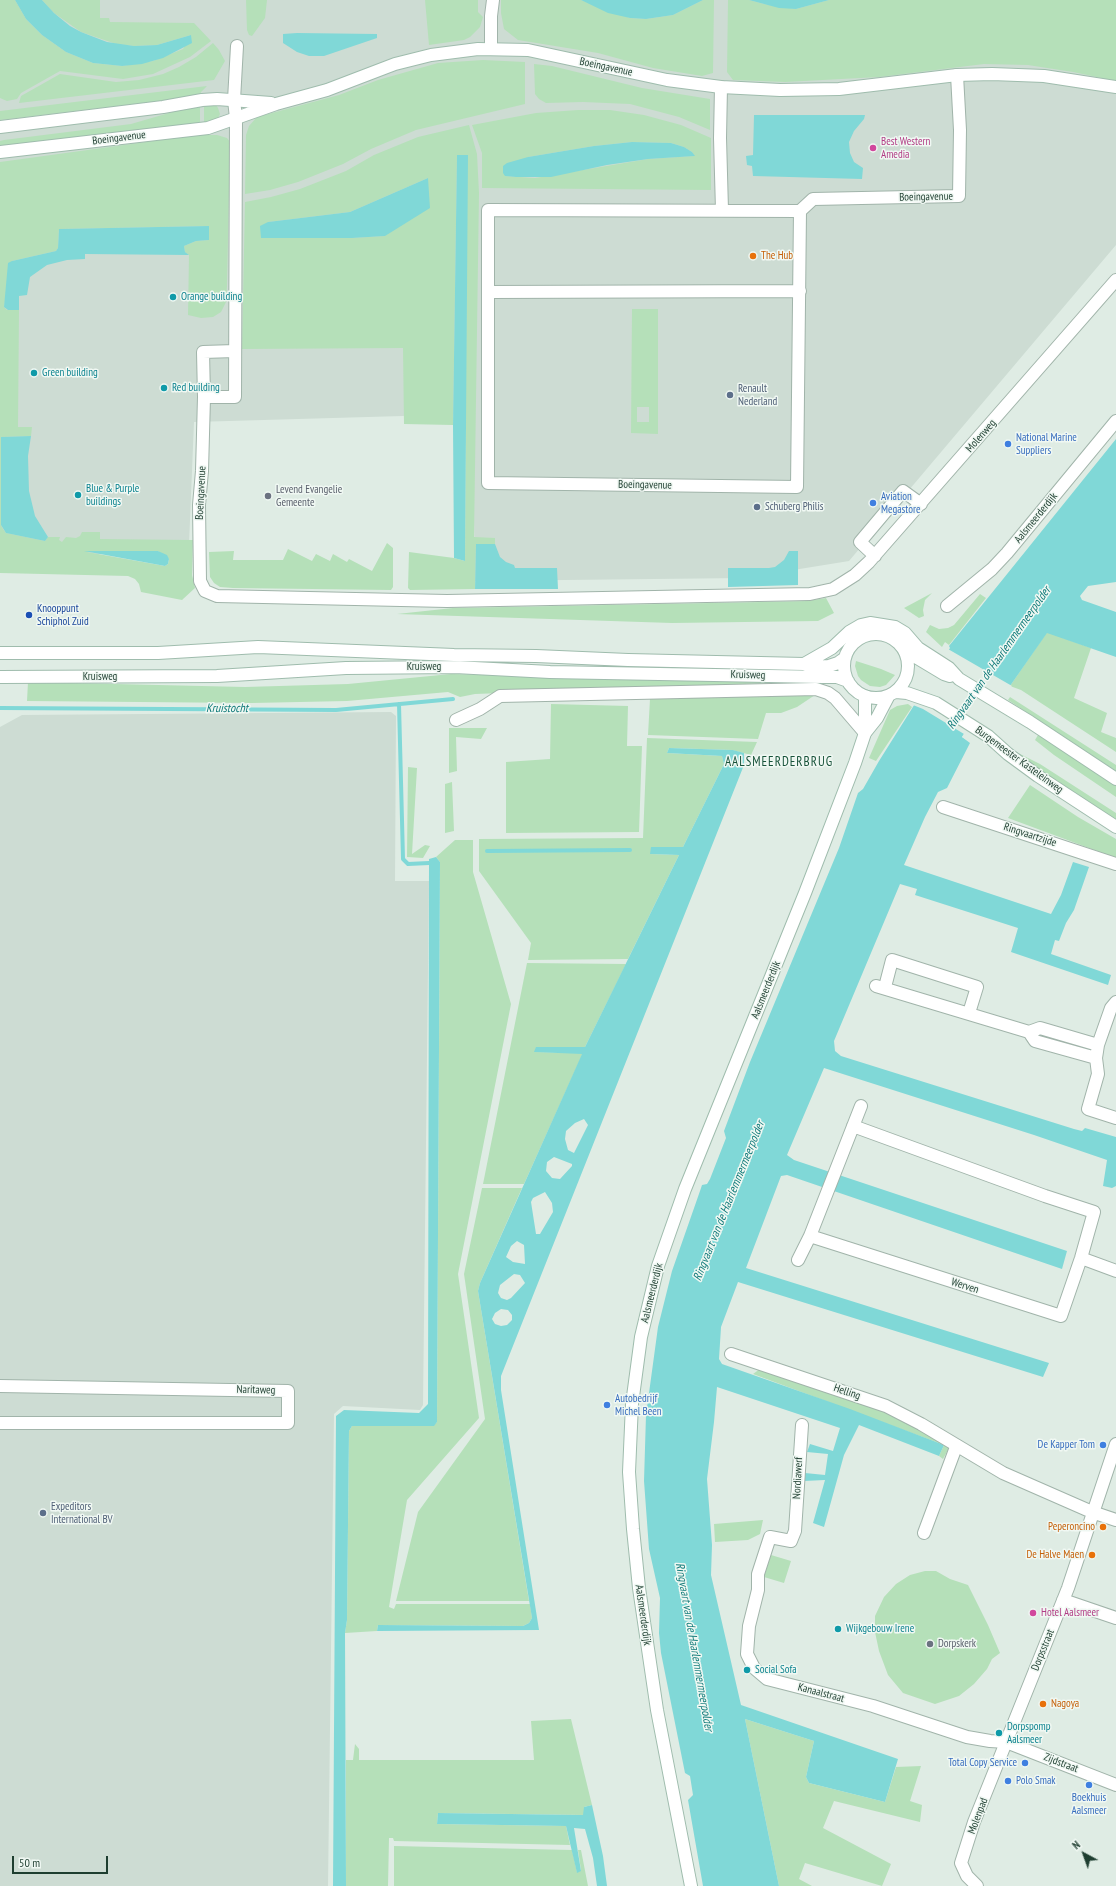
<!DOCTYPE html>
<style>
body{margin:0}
#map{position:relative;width:1116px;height:1886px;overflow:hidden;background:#dfece4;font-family:"PT Sans Narrow",sans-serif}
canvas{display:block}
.north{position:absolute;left:1064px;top:1834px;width:40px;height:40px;-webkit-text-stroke:3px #f0f8f3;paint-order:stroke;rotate:319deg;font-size:11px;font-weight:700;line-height:16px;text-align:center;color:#1e3e30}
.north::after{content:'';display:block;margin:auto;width:14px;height:18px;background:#1e3e30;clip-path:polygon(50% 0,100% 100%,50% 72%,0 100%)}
.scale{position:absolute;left:12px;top:1856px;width:96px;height:18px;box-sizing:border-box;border:2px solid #1e3e30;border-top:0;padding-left:5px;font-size:12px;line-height:14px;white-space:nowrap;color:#1e3e30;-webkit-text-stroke:3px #f0f8f3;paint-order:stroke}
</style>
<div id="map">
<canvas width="1116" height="1886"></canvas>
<div class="north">N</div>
<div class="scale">50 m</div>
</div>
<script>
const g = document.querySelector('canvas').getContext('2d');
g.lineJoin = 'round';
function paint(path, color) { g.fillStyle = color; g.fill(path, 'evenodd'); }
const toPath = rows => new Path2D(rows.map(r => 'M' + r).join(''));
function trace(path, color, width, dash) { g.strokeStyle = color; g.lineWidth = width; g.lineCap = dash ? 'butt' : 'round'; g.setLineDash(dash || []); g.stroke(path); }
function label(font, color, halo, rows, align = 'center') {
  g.font = font + ' "PT Sans Narrow",sans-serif'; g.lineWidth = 3; g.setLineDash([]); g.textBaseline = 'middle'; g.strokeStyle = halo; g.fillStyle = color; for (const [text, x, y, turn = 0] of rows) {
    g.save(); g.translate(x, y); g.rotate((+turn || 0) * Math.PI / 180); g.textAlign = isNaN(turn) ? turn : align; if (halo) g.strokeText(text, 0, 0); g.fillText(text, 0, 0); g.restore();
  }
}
const built = toPath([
 [10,0,1116,0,1116,245,849,561,744,578,475,581,472,414,194,422,189,545,0,564,0,84],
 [391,712,396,716,395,881,429,881,423,1405,420,1410,343,1406,334,1414,328,1886,0,1886,0,727,22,715]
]);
const green = toPath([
 [0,0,15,0,26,19,42,35,66,52,93,63,122,66,153,61,183,49,191,35,157,45,134,46,116,44,81,32,54,13,42,0,100,0,100,18,109,18,110,22,194,23,211,41,190,57,153,74,123,79,60,71,21,93,17,99,7,101,0,98],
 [246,0,267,0,265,18,252,36,249,35,247,30],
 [425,0,478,0,478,12,483,17,480,27,470,37,464,40,429,45],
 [501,0,581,0,630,18,646,19,673,15,703,0,714,0,713,73,702,76,653,68,598,53,518,40,504,29,501,13],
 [728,0,749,0,764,4,796,9,829,0,1116,0,1116,81,1073,72,1028,65,984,64,879,77,785,82,733,80,727,72],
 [213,43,219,50,225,61,214,80,19,103,21,96,60,74,116,82,139,80,163,74,179,67,196,57],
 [483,60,525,62,525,104,416,130,371,149,343,164,298,182,270,190,245,194,246,135,249,126,257,117,339,95,378,80,438,63],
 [534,64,552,66,642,88,710,99,710,130,679,117,630,104,583,102,546,103,539,99,535,94],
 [207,86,201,92,200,96,0,120,0,111],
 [204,103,215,104,218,108,220,114,217,120,204,123],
 [200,104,200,124,0,148,0,141,4,140,131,124],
 [578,110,610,110,644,115,681,125,711,138,711,190,482,188,482,153,472,125,536,113],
 [632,142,671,143,684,147,692,152,694,156,648,159,535,178,505,176,528,157,594,146],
 [469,125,477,154,479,193,474,537,495,538,495,544,476,544,475,589,410,590,408,588,409,552,454,558,465,561,467,155,457,155,453,425,404,424,403,348,242,349,245,202,271,197,300,189,346,171,374,155,418,137],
 [428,178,385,236,352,238,262,238,268,222,350,212],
 [197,135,217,135,227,138,230,142,227,286,226,302,221,312,213,317,201,318,188,315,189,255,185,252,184,246,196,241,209,240,209,226,59,229,58,248,56,251,12,261,4,307,7,310,19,310,18,427,32,427,31,436,1,437,1,525,3,529,6,533,45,541,48,537,60,537,59,540,62,542,66,537,76,538,80,536,82,532,100,532,100,539,193,540,192,575,195,588,182,600,141,592,139,584,135,579,128,576,0,573,0,162],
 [158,551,169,559,168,564,165,566,87,552],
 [632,309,658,309,658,434,631,433],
 [637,407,649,407,649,422,637,422],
 [387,543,393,548,393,587,391,590,233,588,220,587,214,583,210,577,209,552,234,551,233,560,283,560,288,549,312,561,316,554,330,561,333,554,347,562,349,559,372,571],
 [932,593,925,600,923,610,924,616,919,618,904,608],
 [980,594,986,598,949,645,945,642,942,647,926,632,930,625,939,629,948,628,954,625],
 [826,598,834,613,818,621,672,623,397,614,453,608,762,602,806,601],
 [1047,632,1091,648,1074,698,1107,713,1101,732,1116,738,1116,752,1021,690,1010,686],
 [856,661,881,669,895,675,886,685,880,687,870,686,861,680,858,676,855,666],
 [451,674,799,682,475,694,460,697,448,692,347,701,252,703,27,701,28,682,245,687,348,684],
 [818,693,797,707,781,713,766,713,758,739,648,735,650,699],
 [1010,697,1116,765,1116,771,1008,700],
 [551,704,628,706,627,746,642,746,639,832,506,833,506,762,550,759],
 [908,704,912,707,876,761,869,758,890,710,897,706],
 [449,728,487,728,481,739,456,737,457,771,449,773],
 [1038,735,1116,786,1116,797,1054,755,1035,740],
 [647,738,757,742,751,755,732,750,669,748,667,753,722,756,724,764,683,847,650,854,679,855,628,959,528,960,531,943,479,871,479,839,643,838],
 [1010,749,1040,764,1116,813,1116,825],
 [408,767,417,768,412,854,425,845,430,846,423,858,407,857],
 [452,782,454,831,445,833,445,784],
 [1030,785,1078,817,1116,839,1116,858,1008,818],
 [455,840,473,840,473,872,511,1004,458,1274,479,1418,407,1500,389,1607,394,1609,396,1604,530,1604,532,1618,529,1623,523,1626,378,1625,377,1631,345,1633,347,1620,349,1431,352,1426,433,1426,437,1422,440,862,436,857],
 [527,963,626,964,585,1047,534,1052,583,1053,524,1184,483,1184],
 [482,1188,522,1188,480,1283,478,1291,529,1601,396,1601,418,1512,485,1419,464,1274],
 [764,1366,908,1421,949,1448,943,1459,939,1456,944,1445,753,1374],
 [763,1520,760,1534,748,1540,715,1542,714,1524],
 [771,1555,791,1561,784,1583,764,1577],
 [925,1571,936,1571,950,1579,968,1585,988,1625,1000,1653,992,1659,987,1669,974,1684,959,1696,935,1704,903,1693,888,1675,879,1651,875,1632,875,1616,884,1597,896,1584,910,1575],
 [571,1719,592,1805,584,1807,584,1815,438,1813,437,1824,566,1826,570,1845,394,1841,393,1838,389,1838,388,1886,346,1886,346,1760,353,1760,355,1744,359,1749,359,1760,534,1760,531,1721],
 [745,1719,814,1741,806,1777,809,1783,885,1802,896,1767,921,1766,910,1801,922,1805,920,1822,834,1801,823,1828,891,1864,882,1886,805,1863,799,1879,812,1886,779,1886],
 [394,1846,572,1850,577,1872,581,1870,578,1850,581,1850,588,1886,394,1886]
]);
const water = toPath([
 [15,0,42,0,54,13,70,26,81,32,107,42,134,46,157,45,191,35,192,43,163,58,142,64,122,66,93,63,66,52,42,35,26,19],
 [581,0,703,0,673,15,646,19,630,18,608,13],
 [749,0,829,0,796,9,779,8],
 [283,34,297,33,377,34,377,38,324,56,309,56,297,52,283,43],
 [754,115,865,115,864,119,854,131,849,142,850,153,854,162,863,168,862,179,753,176,752,166,747,165,746,156,753,155],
 [632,142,671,143,684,147,692,152,695,156,648,159,607,165,551,177,516,177,505,176,503,173,503,166,507,163,528,157,594,146],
 [457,155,468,155,465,561,454,558,453,425],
 [428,178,430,208,385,236,352,238,261,238,260,226,268,222,350,212],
 [209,226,209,240,196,241,184,246,185,252,189,255,85,254,85,259,67,260,47,265,30,277,27,295,19,296,19,310,8,310,4,307,8,263,12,261,56,251,58,248,59,229],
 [31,436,28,456,29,491,35,516,48,537,45,541,6,533,1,525,1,437],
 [1116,439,1116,582,1088,586,1080,596,1082,600,1116,612,1116,657,1047,633,1010,686,998,679,962,737,970,743,947,788,938,792,925,817,904,865,1051,914,1061,895,1073,862,1089,867,1074,910,1066,923,1059,941,1055,940,1051,954,1111,975,1108,985,1011,952,1018,928,915,895,917,889,900,884,834,1041,835,1051,841,1056,1074,1129,1082,1131,1085,1128,1116,1137,1116,1186,1112,1188,1103,1186,1107,1160,1034,1135,824,1068,787,1155,794,1160,1067,1251,1062,1269,787,1175,781,1176,746,1268,1049,1363,1043,1377,738,1282,721,1327,719,1359,722,1364,850,1409,944,1445,939,1456,859,1425,844,1455,824,1527,813,1523,825,1480,804,1481,805,1473,825,1475,828,1454,807,1452,810,1444,833,1451,840,1428,717,1387,714,1422,707,1479,712,1545,711,1575,741,1705,898,1759,885,1802,809,1783,806,1777,814,1741,745,1719,779,1886,703,1886,688,1800,693,1795,690,1776,685,1773,661,1653,659,1633,660,1598,649,1549,644,1481,646,1415,658,1327,672,1271,700,1191,702,1185,707,1184,710,1179,726,1138,724,1131,750,1062,839,848,858,793,863,789,879,761,950,648,949,646],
 [476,544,495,544,500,557,506,562,514,565,515,568,557,568,558,589,475,589],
 [84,551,158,551,167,555,169,559,168,564,165,566],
 [789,551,798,551,798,585,728,587,728,568,769,568,775,567,784,560],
 [669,748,733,750,744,753,744,765,501,1376,501,1390,539,1630,377,1631,378,1625,523,1626,529,1623,532,1618,478,1291,480,1283,582,1054,534,1052,536,1047,585,1047,679,855,650,854,651,847,683,847,724,764,722,756,667,753],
 [584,1119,588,1125,574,1153,568,1150,565,1139,566,1131,575,1123],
 [554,1157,572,1164,572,1166,560,1179,552,1178,546,1171,547,1162],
 [545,1192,552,1203,553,1212,540,1234,536,1234,531,1202,533,1198],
 [517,1241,524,1245,525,1264,513,1262,506,1257,511,1246],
 [514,1274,520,1275,525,1283,511,1298,507,1300,501,1298,498,1293,500,1285],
 [501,1309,508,1310,512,1315,512,1320,507,1325,501,1326,495,1324,492,1319,495,1313],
 [436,857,440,862,437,1422,434,1426,352,1426,349,1431,347,1620,345,1633,346,1886,333,1886,336,1416,344,1410,419,1413,428,1404,429,863,429,859],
 [592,1805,603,1856,607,1886,597,1886,593,1858,585,1829,574,1828,581,1871,577,1873,566,1826,437,1824,438,1813,583,1815,584,1807]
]);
const pier = toPath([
 [948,649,1012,686,1010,688,999,682,965,737,972,743,962,737,964,734,923,709,913,705]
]);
const stream = toPath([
 [399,704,403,859,408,864,429,863],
 [0,708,336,710,453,699],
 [487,851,630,850]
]);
const street = toPath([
 [237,46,234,100,236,118,235,397,204,397,202,471,199,505,200,581,205,591,217,596,447,601,810,594,833,589,855,575,869,562,1116,280],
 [491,49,491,16,493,0],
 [721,87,720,138,722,210],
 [800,211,797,487,488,483,488,210,800,211,813,199,959,196,960,130,957,75],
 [488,292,800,291],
 [204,397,203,352,235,351],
 [875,556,860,542,903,491,921,504],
 [947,606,992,569,1007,553,1116,421],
 [456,720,480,709,500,696,816,689,828,693,835,698,865,733],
 [943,807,1116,864],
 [876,986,1029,1032,1040,1028,1098,1045],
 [885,987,892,960,977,987,969,1013],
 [1116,1002,1111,1008,1098,1045,1096,1058,1098,1074,1088,1109,1116,1118],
 [1029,1032,1035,1041,1096,1058],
 [810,1236,1061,1316,1081,1258,1094,1212,1045,1196,853,1126],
 [1081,1258,1116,1271],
 [798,1260,810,1236,861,1106],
 [731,1354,886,1406,921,1424,1003,1473,1092,1512,1116,1520],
 [0,1386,288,1391,288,1423,0,1423],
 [802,1425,795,1531,791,1541,770,1537,758,1574,758,1590,749,1626,747,1654,754,1668,767,1679,873,1706,967,1737,990,1741,1006,1742,1116,1785],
 [924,1533,956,1447],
 [1063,1600,1116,1618],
 [977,1886,967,1876,961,1863,974,1822,1068,1588,1116,1444]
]);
const secondary = toPath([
 [0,127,163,107,202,100,217,99,271,103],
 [0,152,208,128,276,104,327,90,395,64,431,55,478,49,528,50,667,80,721,87,780,90,839,89,957,75,992,74,1044,76,1116,87],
 '844 666a32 32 0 1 1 64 0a32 32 0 1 1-64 0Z',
 [904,650,944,674,950,676],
 [0,653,158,653,258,647,454,655,536,656,628,660,804,664,813,667,829,666,838,663,845,658],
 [804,664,832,648,849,632,861,625,870,623,895,627,905,633,918,648,949,668,959,679,1030,722,1116,779],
 [0,677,217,676,346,668,455,667,550,672,823,677,837,677,848,681],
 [896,692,907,693,936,703,988,736,1008,754,1038,776,1116,827],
 [865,733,877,718,888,697],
 [691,1886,657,1710,639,1588,633,1529,629,1472,632,1404,641,1337,658,1266,685,1189,805,893,855,763,865,733,865,696]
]);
const markers = [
 [873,148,4,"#d1479c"],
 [753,256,4,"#e8710a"],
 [173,297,4,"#0f9aa8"],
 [34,373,4,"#0f9aa8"],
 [164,388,4,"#0f9aa8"],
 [730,395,4,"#5c6f8a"],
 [1008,444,4,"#3f7fe0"],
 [78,495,4,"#0f9aa8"],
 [268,496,4,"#6b7280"],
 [873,503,4,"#3f7fe0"],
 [757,507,4,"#5c6f8a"],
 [29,615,4,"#1a4fb4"],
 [607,1405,4,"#3f7fe0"],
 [1103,1445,4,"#3f7fe0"],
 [43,1513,4,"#5c6f8a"],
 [1103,1527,4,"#e8710a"],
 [1092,1555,4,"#e8710a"],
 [1033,1613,4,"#d1479c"],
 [838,1629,4,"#0f9aa8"],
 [930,1644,4,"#6b7280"],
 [747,1670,4,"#0f9aa8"],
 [1043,1704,4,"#e8710a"],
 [999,1733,4,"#0f9aa8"],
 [1025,1763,4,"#3f7fe0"],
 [1008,1781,4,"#3f7fe0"],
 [1089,1785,4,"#3f7fe0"]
];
const streetNames = [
 ["Boeingavenue",606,67,12],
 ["Boeingavenue",119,138,-7],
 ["Boeingavenue",926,197,-1],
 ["Molenweg",981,436,-49],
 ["Boeingavenue",645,485,1],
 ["Boeingavenue",201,493,-87],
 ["Aalsmeerderdijk",1036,518,-51],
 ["Kruisweg",424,667],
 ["Kruisweg",748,675,1],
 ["Kruisweg",100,677],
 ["Burgemeester Kasteleinweg",1019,760,36],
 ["Ringvaartzijde",1030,835,18],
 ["Aalsmeerderdijk",766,990,-68],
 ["Werven",965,1286,18],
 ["Aalsmeerderdijk",652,1293,-76],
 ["Naritaweg",256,1390,1],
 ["Helling",847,1392,19],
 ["Nordiawerf",798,1478,-87],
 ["Aalsmeerderdijk",643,1615,82],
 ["Dorpsstraat",1043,1650,-68],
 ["Kanaalstraat",821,1693,15],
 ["Zijdstraat",1061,1763,21],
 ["Molenpad",978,1816,-69]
];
const hotelNames = [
 ["Best Western",881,142],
 ["Amedia",881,155],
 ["Hotel Aalsmeer",1041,1613]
];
const foodNames = [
 ["The Hub",761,256],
 ["Peperoncino",1095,1527,"right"],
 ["De Halve Maen",1084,1555,"right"],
 ["Nagoya",1051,1704]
];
const cultureNames = [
 ["Orange building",181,297],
 ["Green building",42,373],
 ["Red building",172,388],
 ["Blue & Purple",86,489],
 ["buildings",86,502],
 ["Wijkgebouw Irene",846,1629],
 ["Social Sofa",755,1670],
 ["Dorpspomp",1007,1727],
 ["Aalsmeer",1007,1740]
];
const serviceNames = [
 ["Renault",738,389],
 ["Nederland",738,402],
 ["Schuberg Philis",765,507],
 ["Expeditors",51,1507],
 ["International BV",51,1520]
];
const shopNames = [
 ["National Marine",1016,438],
 ["Suppliers",1016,451],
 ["Aviation",881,497],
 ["Megastore",881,510],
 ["Autobedrijf",615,1399],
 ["Michel Been",615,1412],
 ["De Kapper Tom",1095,1445,"right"],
 ["Total Copy Service",1017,1763,"right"],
 ["Polo Smak",1016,1781],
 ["Boekhuis",1089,1798,"center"],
 ["Aalsmeer",1089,1811,"center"]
];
const worshipNames = [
 ["Levend Evangelie",276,490],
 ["Gemeente",276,503],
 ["Dorpskerk",938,1644]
];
const transitNames = [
 ["Knooppunt",37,609],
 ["Schiphol Zuid",37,622]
];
const waterNames = [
 ["Ringvaart van de Haarlemmermeerpolder",999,658,-55],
 ["Kruistocht",227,709],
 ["Ringvaart van de Haarlemmermeerpolder",729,1201,-68],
 ["Ringvaart van de Haarlemmermeerpolder",694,1647,80]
];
const quarterNames = [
 ["AALSMEERDERBRUG",779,762]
];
paint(built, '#cddcd3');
paint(green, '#b5e0b9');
paint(water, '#80d8d7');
paint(pier, '#dfece4');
trace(stream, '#80d8d7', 4);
trace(street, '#a1b4aa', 14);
trace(secondary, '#9fbcad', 14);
trace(street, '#fff', 12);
trace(secondary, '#fff', 12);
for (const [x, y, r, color] of markers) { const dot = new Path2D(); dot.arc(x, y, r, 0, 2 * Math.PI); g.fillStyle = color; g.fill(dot); trace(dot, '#f0f8f3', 1.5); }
label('11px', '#1e3e30', '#f0f8f3', streetNames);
label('11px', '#b23c85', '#f0f8f3', hotelNames, 'left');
label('11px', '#c56008', '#f0f8f3', foodNames, 'left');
label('11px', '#0d838f', '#f0f8f3', cultureNames, 'left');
label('11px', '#4e5e75', '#f0f8f3', serviceNames, 'left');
label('11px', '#366cbe', '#f0f8f3', shopNames, 'left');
label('11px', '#5b616d', '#f0f8f3', worshipNames, 'left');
label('11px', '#164399', '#f0f8f3', transitNames, 'left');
label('italic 12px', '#117b7a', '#f0f8f3', waterNames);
g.letterSpacing = '1px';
label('13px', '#18533a', '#f0f8f3', quarterNames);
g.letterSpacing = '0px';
</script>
